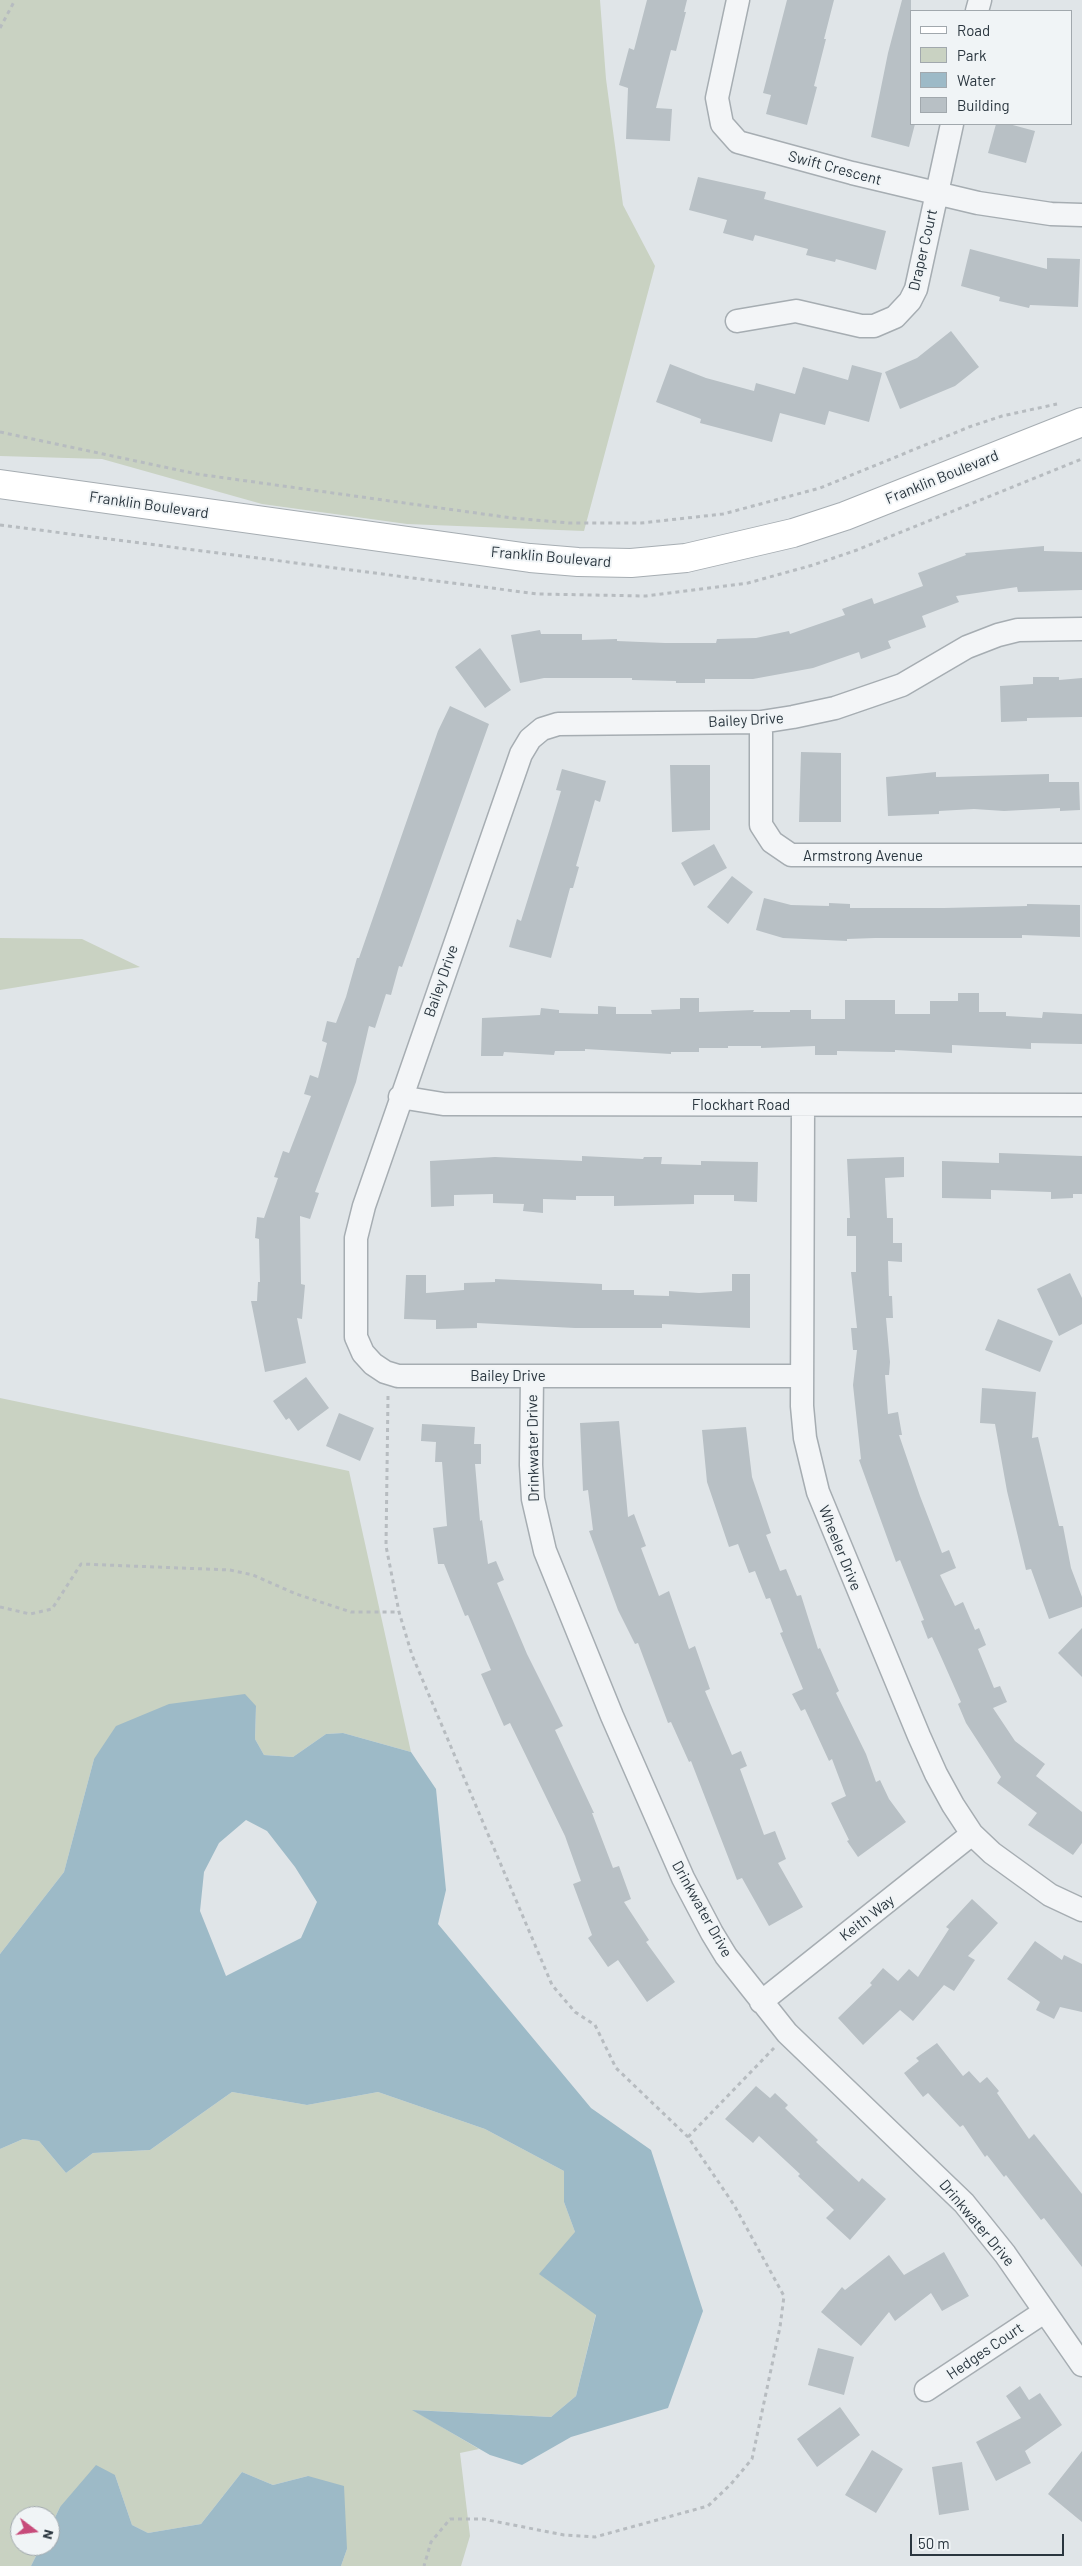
<!DOCTYPE html>
<style>
body{margin:0}
#map{position:relative;width:1082px;height:2566px;overflow:hidden;background:#e0e5e8;font-family:Barlow,sans-serif}
canvas{display:block}
.legend{position:absolute;left:910px;top:10px;width:162px;height:115px;box-sizing:border-box;background:#f0f4f6;border:1px solid #a1a8ad;margin:0;padding:6px 9px;list-style:none;font-size:15px;color:#2a363f}
.legend li{display:flex;align-items:center;gap:10px;height:25px}
.legend b{width:25px;border:1px solid #a1a8ad}
.north{position:absolute;left:10px;top:2506px;width:50px;height:50px;box-sizing:border-box;background:#f0f4f6;border:1px solid #a1a8ad;border-radius:50%;rotate:105deg;font-size:14px;font-weight:700;line-height:20px;text-align:center;color:#2a363f}
.north::after{content:'';display:block;margin:auto;width:18px;height:22px;background:#c74b7a;clip-path:polygon(50% 0,100% 100%,50% 72%,0 100%)}
.scale{position:absolute;left:910px;top:2534px;width:154px;height:22px;box-sizing:border-box;border:2px solid #2a363f;border-top:0;padding-left:6px;font-size:15px;line-height:18px;white-space:nowrap;color:#2a363f;-webkit-text-stroke:4px #f0f4f6;paint-order:stroke}
</style>
<div id="map">
<canvas width="1082" height="2566"></canvas>
<ul class="legend">
<li><b style="height:6px;background:#fff"></b>Road</li>
<li><b style="height:14px;background:#c9d2c2"></b>Park</li>
<li><b style="height:14px;background:#9dbac7"></b>Water</li>
<li><b style="height:14px;background:#b8c0c5"></b>Building</li>
</ul>
<div class="north">N</div>
<div class="scale">50 m</div>
</div>
<script>
const g = document.querySelector('canvas').getContext('2d');
g.lineJoin = 'round';
function paint(path, color) { g.fillStyle = color; g.fill(path, 'evenodd'); }
const toPath = rows => new Path2D(rows.map(r => 'M' + r).join(''));
function trace(path, color, width, dash) { g.strokeStyle = color; g.lineWidth = width; g.lineCap = dash ? 'butt' : 'round'; g.setLineDash(dash || []); g.stroke(path); }
function label(font, color, halo, rows, align = 'center') {
  g.font = font + ' Barlow,sans-serif'; g.lineWidth = 4; g.setLineDash([]); g.textBaseline = 'middle'; g.strokeStyle = halo; g.fillStyle = color; for (const [text, x, y, turn = 0] of rows) {
    g.save(); g.translate(x, y); g.rotate((+turn || 0) * Math.PI / 180); g.textAlign = isNaN(turn) ? turn : align; if (halo) g.strokeText(text, 0, 0); g.fillText(text, 0, 0); g.restore();
  }
}
const green = toPath([
 [0,0,600,0,606,79,623,205,655,266,584,531,407,524,262,504,102,459,0,456],
 [0,938,82,939,140,967,0,990],
 [0,1398,349,1471,411,1752,343,1733,326,1734,293,1757,264,1755,255,1739,256,1706,94,1759,64,1872,0,1954],
 [232,2092,307,2105,378,2092,485,2129,564,2171,564,2202,575,2232,596,2314,576,2396,551,2417,413,2410,479,2449,460,2453,470,2536,461,2566,341,2566,347,2549,308,2476,273,2485,242,2472,201,2524,148,2533,132,2525,115,2475,60,2507,50,2528,50,2516,20,2516,20,2546,41,2546,31,2566,0,2566,0,2149,23,2139,39,2141,66,2173,93,2153,150,2150]
]);
const water = toPath([
 [245,1694,256,1706,255,1739,264,1755,293,1757,326,1734,343,1733,411,1752,436,1789,446,1890,438,1924,591,2108,651,2150,703,2311,668,2408,571,2437,522,2465,490,2455,412,2410,551,2417,576,2396,596,2315,539,2274,575,2232,564,2202,564,2171,485,2129,378,2092,307,2105,232,2092,150,2150,93,2153,66,2173,39,2141,23,2139,0,2149,0,1954,64,1872,94,1759,116,1726,169,1704],
 [246,1820,267,1831,295,1867,317,1902,301,1938,226,1976,200,1911,204,1872,219,1843],
 [96,2465,115,2475,132,2525,148,2533,201,2524,242,2472,273,2485,308,2476,344,2486,347,2549,341,2566,31,2566,41,2546,50,2546,50,2528,60,2507]
]);
const building = toPath([
 [647,0,687,0,684,12,686,12,676,51,671,50,656,108,672,109,670,141,626,139,628,88,619,85,629,48,634,50],
 [787,0,834,0,824,39,826,39,814,86,817,87,807,125,766,114,771,95,763,93],
 [902,0,911,0,911,124,915,124,909,147,871,137,888,53],
 [996,124,1009,124,1035,131,1026,163,988,153],
 [698,177,766,192,764,199,886,231,876,270,836,259,835,262,806,255,808,249,755,235,753,241,723,233,727,220,689,210],
 [970,249,1047,269,1047,258,1080,259,1078,307,1030,305,1029,308,999,301,1000,297,961,286],
 [951,331,979,367,955,386,900,409,885,372,917,358],
 [670,364,706,378,754,391,756,383,795,394,803,367,848,380,852,365,882,373,869,422,829,411,825,425,780,413,772,442,700,423,701,419,656,402],
 [1044,546,1044,551,1082,552,1082,590,1018,592,1017,587,956,596,959,602,922,616,926,627,888,641,891,648,861,659,859,652,813,668,753,679,705,679,705,683,676,683,676,681,632,680,632,678,544,678,520,683,511,635,540,630,541,634,582,634,582,640,617,639,617,641,665,643,716,643,717,639,756,638,789,631,790,634,845,615,842,609,872,598,874,604,923,586,918,573,966,555,965,553],
 [480,648,511,690,485,708,455,667],
 [1033,677,1059,677,1059,680,1082,678,1082,717,1027,718,1027,721,1001,722,1000,686,1033,684],
 [450,706,489,724,402,967,399,966,391,995,386,994,375,1028,369,1026,356,1082,315,1192,319,1193,310,1219,300,1216,301,1284,305,1285,302,1319,297,1318,306,1363,265,1372,251,1301,257,1301,258,1282,260,1282,259,1239,255,1238,257,1217,264,1218,278,1178,274,1177,283,1151,289,1153,311,1096,304,1094,310,1075,318,1078,327,1043,322,1041,327,1021,336,1023,346,997,357,958,359,958,438,731],
 [801,752,841,753,841,822,799,822],
 [670,765,710,765,710,830,672,832],
 [562,769,606,781,600,802,595,800,576,866,579,867,573,888,570,888,551,958,509,947,517,919,521,921,550,828,561,791,556,790],
 [936,772,936,777,1049,774,1049,782,1079,782,1080,810,1060,811,1060,808,1004,811,974,809,939,811,939,814,888,816,886,777],
 [714,844,727,868,694,886,681,863],
 [732,876,753,892,728,924,707,907],
 [764,898,791,905,829,906,829,903,850,904,850,908,944,908,1027,906,1027,904,1080,905,1080,937,1022,935,1022,938,875,938,847,939,847,941,783,938,756,930],
 [958,993,979,993,979,1012,1006,1012,1006,1016,1042,1018,1043,1012,1082,1014,1082,1044,1031,1043,1031,1049,952,1045,952,1053,895,1050,895,1052,837,1051,837,1055,815,1055,815,1046,761,1048,761,1046,728,1046,728,1048,699,1048,699,1052,671,1052,671,1054,585,1049,585,1051,555,1051,554,1055,504,1052,503,1056,481,1056,482,1018,540,1015,541,1008,559,1010,559,1013,598,1014,598,1006,616,1007,616,1014,652,1014,651,1010,680,1009,680,998,699,998,699,1012,754,1010,753,1012,790,1012,790,1010,811,1010,811,1019,845,1019,845,1000,895,1000,895,1014,930,1014,930,1001,958,1001],
 [999,1153,1082,1156,1082,1194,1073,1194,1073,1198,1051,1199,1051,1192,991,1190,991,1199,942,1198,942,1161,999,1163],
 [582,1156,643,1159,644,1157,662,1157,661,1164,701,1165,701,1161,758,1162,757,1202,734,1201,734,1195,694,1195,694,1204,614,1206,614,1196,576,1196,576,1200,543,1199,543,1213,523,1211,524,1204,493,1203,493,1194,454,1195,454,1206,431,1207,430,1161,495,1157,582,1161],
 [904,1157,904,1177,885,1178,887,1218,893,1218,893,1243,902,1243,902,1262,888,1261,889,1296,892,1296,893,1318,886,1318,890,1362,889,1375,885,1375,888,1414,898,1412,902,1435,899,1435,920,1496,942,1553,949,1550,956,1568,940,1575,955,1606,963,1602,975,1630,979,1628,986,1645,978,1649,994,1688,1000,1686,1007,1702,993,1708,1015,1741,1045,1764,1036,1776,1082,1812,1082,1843,1073,1855,1028,1825,1037,1813,997,1783,1001,1777,966,1723,958,1704,961,1702,942,1659,932,1637,928,1639,921,1621,924,1620,900,1560,896,1562,859,1460,861,1459,853,1385,857,1350,853,1350,851,1328,857,1328,851,1272,856,1272,856,1236,847,1236,847,1218,850,1218,847,1159],
 [1070,1273,1082,1298,1082,1324,1059,1336,1037,1289],
 [732,1274,750,1274,750,1328,662,1324,662,1328,575,1328,477,1323,477,1328,436,1329,436,1320,404,1319,406,1275,426,1275,426,1293,464,1290,464,1283,495,1282,495,1279,602,1284,602,1290,634,1290,634,1295,669,1296,669,1291,699,1293,732,1291],
 [998,1319,1053,1341,1040,1372,985,1350],
 [306,1377,329,1408,298,1431,289,1418,286,1420,273,1401],
 [982,1388,1036,1392,1032,1438,1038,1437,1059,1526,1063,1526,1071,1568,1082,1597,1082,1607,1049,1619,1031,1569,1026,1570,1007,1491,995,1424,980,1423],
 [339,1413,374,1428,360,1461,326,1446],
 [619,1421,628,1517,634,1514,646,1546,641,1548,659,1596,669,1591,689,1649,695,1646,710,1689,705,1691,732,1755,741,1751,747,1766,740,1769,764,1835,775,1831,786,1859,778,1863,803,1907,769,1926,742,1878,737,1880,691,1761,689,1762,671,1722,668,1723,638,1643,635,1644,618,1610,589,1531,593,1530,588,1490,583,1491,580,1423],
 [422,1424,475,1427,474,1444,481,1444,481,1464,475,1464,480,1521,482,1520,488,1564,496,1561,504,1580,497,1583,527,1654,563,1726,555,1730,594,1813,592,1813,613,1868,619,1866,631,1899,624,1902,649,1940,646,1942,675,1982,647,2002,618,1960,608,1967,588,1938,592,1935,573,1884,581,1881,565,1836,510,1723,504,1726,481,1674,491,1670,468,1615,465,1616,444,1564,438,1564,433,1528,447,1526,442,1462,435,1462,436,1442,421,1441],
 [746,1427,752,1477,771,1533,766,1535,780,1571,786,1569,797,1596,801,1595,818,1649,820,1648,839,1691,836,1693,866,1754,876,1782,880,1780,889,1799,906,1822,858,1857,847,1841,849,1840,831,1803,846,1796,832,1759,829,1761,805,1709,801,1711,792,1694,803,1689,780,1633,783,1632,770,1598,766,1599,755,1571,749,1573,738,1544,729,1547,707,1482,702,1430],
 [1082,1628,1082,1677,1058,1653],
 [972,1899,998,1923,968,1956,975,1960,954,1991,944,1985,913,2021,900,2010,863,2045,838,2018,872,1985,870,1983,883,1968,898,1981,909,1969,918,1977,949,1929,946,1927],
 [1035,1941,1062,1960,1064,1955,1082,1964,1082,2012,1060,2007,1054,2019,1036,2010,1040,2002,1007,1979],
 [937,2043,963,2076,969,2071,980,2083,987,2077,999,2091,997,2093,1029,2139,1034,2134,1082,2194,1082,2267,1044,2218,1041,2220,1006,2175,1004,2177,987,2155,985,2157,963,2125,960,2127,928,2093,923,2097,904,2073,919,2061,916,2058],
 [756,2086,770,2098,775,2093,788,2105,785,2108,818,2140,816,2142,859,2182,862,2178,886,2199,850,2240,826,2218,834,2210,798,2176,800,2174,759,2136,753,2143,725,2119],
 [944,2252,969,2296,942,2311,931,2293,895,2321,889,2312,861,2346,821,2312,842,2287,845,2290,889,2255,904,2275],
 [818,2348,854,2357,844,2395,808,2385],
 [1020,2386,1029,2400,1040,2393,1062,2425,1025,2451,1031,2463,996,2481,976,2442,1021,2418,1006,2396],
 [840,2407,860,2435,817,2467,797,2439],
 [872,2450,903,2469,876,2513,845,2495],
 [1082,2451,1082,2522,1048,2494],
 [962,2462,969,2510,939,2515,932,2467]
]);
const path = toPath([
 [0,28,15,0],
 [0,432,197,474,512,518,569,523,641,523,723,514,820,488,969,427,1002,416,1057,404],
 [0,525,538,594,646,596,748,583,813,565,857,550,1082,459],
 [388,1396,386,1546,399,1612,412,1655,552,1985,575,2012,595,2025,616,2068,688,2137,734,2205,784,2296,780,2327,752,2459,731,2484,708,2506,595,2537,564,2535,483,2519,450,2519,431,2542,424,2566],
 [0,1607,30,1614,52,1609,81,1564,230,1570,253,1575,296,1594,351,1612,399,1612],
 [688,2137,774,2048]
]);
const minor = toPath([
 [738,0,717,98,722,124,738,142,852,173,978,203,1051,214,1082,215],
 [977,11,980,0],
 [737,321,796,311,861,326,874,326,895,317,910,301,916,289,952,124],
 [761,722,761,825,772,842,791,855,1082,855],
 [400,1097,443,1104,1082,1105],
 [803,1105,802,1406,805,1438,818,1492,919,1736,936,1774,953,1805,972,1834,992,1853,1050,1895,1082,1910],
 [532,1376,531,1465,533,1499,545,1551,612,1716,683,1878,712,1933,726,1956,787,2033,964,2203,1005,2254,1082,2365],
 [802,1376,398,1376,385,1372,373,1364,363,1353,356,1337,356,1238,364,1206,521,754,530,739,542,729,558,724,761,722,793,717,835,708,902,685,967,647,998,635,1018,630,1082,629],
 [761,2002,972,1834],
 [926,2390,1044,2312]
]);
const secondary = toPath([
 [0,484,530,558,578,562,631,563,686,558,793,533,845,516,1082,422]
]);
const streetNames = [
 ["Swift Crescent",835,168,15],
 ["Draper Court",923,250,-77],
 ["Franklin Boulevard",942,477,-22],
 ["Franklin Boulevard",149,505,8],
 ["Franklin Boulevard",551,557,5],
 ["Bailey Drive",746,720,-3],
 ["Armstrong Avenue",863,856],
 ["Bailey Drive",441,981,-71],
 ["Flockhart Road",741,1105],
 ["Bailey Drive",508,1376],
 ["Drinkwater Drive",533,1448,-91],
 ["Wheeler Drive",840,1548,68],
 ["Drinkwater Drive",702,1909,61],
 ["Keith Way",867,1918,-38],
 ["Drinkwater Drive",977,2223,50],
 ["Hedges Court",985,2351,-34]
];
paint(green, '#c9d2c2');
paint(water, '#9dbac7');
paint(building, '#b8c0c5');
trace(minor, '#a6adb2', 25);
trace(secondary, '#a6adb2', 30);
trace(path, '#b7bcc0', 3, [4, 4]);
trace(minor, '#f3f5f7', 22);
trace(secondary, '#fff', 28);
label('15px', '#2a363f', '#f0f4f6', streetNames);
</script>
